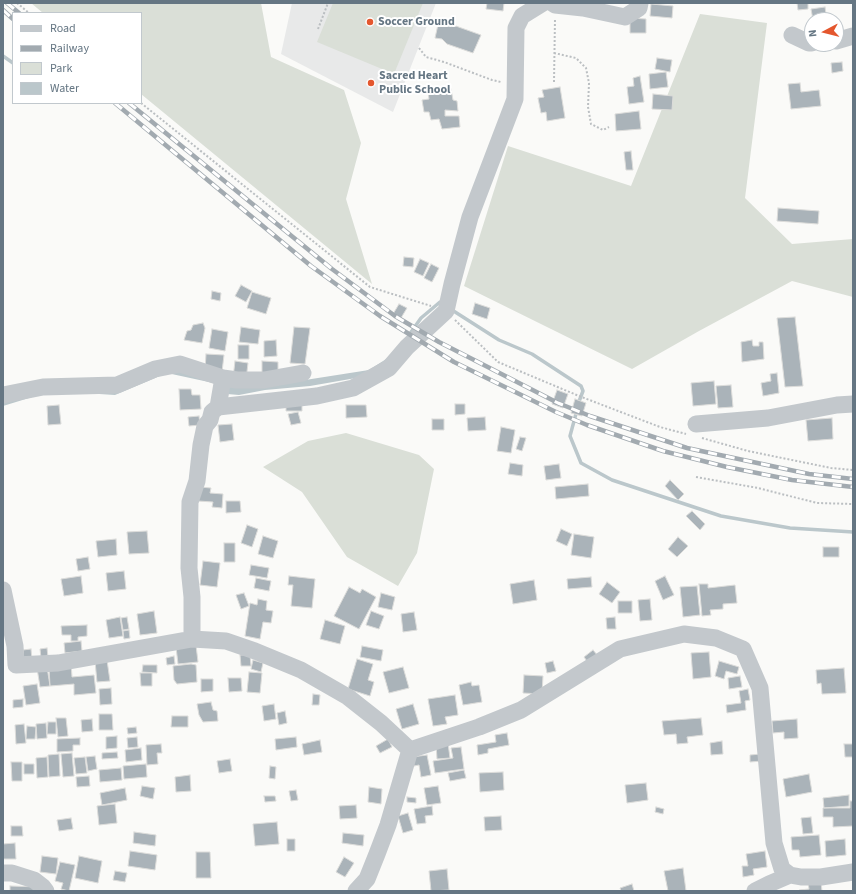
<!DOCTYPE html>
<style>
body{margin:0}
#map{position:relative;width:856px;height:894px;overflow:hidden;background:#fafaf8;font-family:"Source Sans 3",sans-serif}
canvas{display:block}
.frame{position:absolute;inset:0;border:4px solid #657683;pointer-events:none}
.legend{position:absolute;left:12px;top:12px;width:130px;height:92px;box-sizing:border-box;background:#fff;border:1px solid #c1c8cd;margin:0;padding:5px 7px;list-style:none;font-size:12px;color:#657683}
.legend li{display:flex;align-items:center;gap:8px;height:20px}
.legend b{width:20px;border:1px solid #c1c8cd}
.north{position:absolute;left:804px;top:12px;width:40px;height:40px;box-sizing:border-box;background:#fff;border:1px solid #c1c8cd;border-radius:50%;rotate:263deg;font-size:11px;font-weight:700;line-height:16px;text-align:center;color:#657683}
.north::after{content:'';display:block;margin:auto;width:14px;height:18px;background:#e4572e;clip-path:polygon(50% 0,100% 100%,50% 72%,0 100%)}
</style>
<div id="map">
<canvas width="856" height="894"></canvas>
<div class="frame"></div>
<ul class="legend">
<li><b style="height:5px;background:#c3c8cc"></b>Road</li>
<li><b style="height:5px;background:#a2aab0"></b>Railway</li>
<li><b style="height:11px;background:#dadfd7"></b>Park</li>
<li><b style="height:11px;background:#bbc7cb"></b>Water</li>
</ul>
<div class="north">N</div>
</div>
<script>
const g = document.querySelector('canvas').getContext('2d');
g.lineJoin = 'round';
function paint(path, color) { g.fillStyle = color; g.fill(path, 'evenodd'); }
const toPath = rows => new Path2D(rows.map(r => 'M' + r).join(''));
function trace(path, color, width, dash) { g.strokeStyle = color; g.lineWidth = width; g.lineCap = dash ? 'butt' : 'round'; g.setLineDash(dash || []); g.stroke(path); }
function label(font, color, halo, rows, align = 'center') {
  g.font = font + ' "Source Sans 3",sans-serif'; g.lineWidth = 4; g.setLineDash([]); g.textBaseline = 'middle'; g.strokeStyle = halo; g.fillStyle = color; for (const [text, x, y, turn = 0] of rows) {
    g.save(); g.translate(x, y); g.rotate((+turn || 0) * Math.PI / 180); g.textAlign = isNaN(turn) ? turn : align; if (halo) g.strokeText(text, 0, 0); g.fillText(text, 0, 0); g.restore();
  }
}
const built = toPath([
 [292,3,436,3,393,112,281,54]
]);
const green = toPath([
 [31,3,261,3,271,57,344,90,361,143,346,199,372,284,141,94,141,13,43,13],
 [333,3,423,3,394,74,317,42],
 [700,14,767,23,745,198,792,244,853,239,853,297,792,281,699,331,632,369,464,286,508,146,631,186],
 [346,433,419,455,434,469,417,553,398,586,347,557,302,492,263,467,308,441]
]);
const water = toPath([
 [394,354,372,373,356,378,310,386,265,390,239,395,227,394,218,384,167,373,115,395,68,392,42,394,3,406,3,398,165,369,286,383,369,370]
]);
const stream = toPath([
 [3,56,13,63],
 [452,310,499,340,532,354,581,386,583,391,578,404],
 [409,335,421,318,440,302,442,303],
 [577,410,570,436,581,463,612,480,721,516,790,528,853,532]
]);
const building = toPath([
 [487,3,504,3,503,11,486,9,487,3],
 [797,3,810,3,808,3,808,9,798,10,797,3],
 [651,4,673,6,672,18,650,16,651,4],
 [825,7,827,20,813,20,811,9,825,7],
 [630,18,646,19,646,33,630,33,630,18],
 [439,20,481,35,473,53,447,44,442,39,435,38,439,20],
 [657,58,672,60,670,72,655,69,657,58],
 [842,62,843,71,832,73,831,63,842,62],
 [666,72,668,87,650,89,649,74,666,72],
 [640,76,644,102,629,104,627,87,634,86,633,78,640,76],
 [800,83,801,92,819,90,821,106,791,109,788,84,800,83],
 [560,87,565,118,547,121,546,112,541,113,538,98,544,97,542,90,560,87],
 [451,89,453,100,457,101,458,111,445,110,445,116,459,116,460,127,442,129,439,119,431,120,429,112,424,112,422,100,429,99,428,93,451,89],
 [653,94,673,96,672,110,652,109,653,94],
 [639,111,641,129,616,131,615,114,639,111],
 [631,151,633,170,626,170,624,152,631,151],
 [778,208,819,211,818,224,777,221,778,208],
 [404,257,414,258,413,267,403,266,404,257],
 [420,259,429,263,423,276,414,272,420,259],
 [431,264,439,268,432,282,424,278,431,264],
 [241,285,252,291,246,302,235,296,241,285],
 [212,291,221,293,220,301,211,299,212,291],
 [252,292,271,298,266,314,247,308,252,292],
 [475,303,490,308,487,319,472,314,475,303],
 [399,304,407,308,401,318,393,314,399,304],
 [795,317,803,386,785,387,777,318,795,317],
 [203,323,205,328,202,343,184,340,187,331,191,330,193,325,203,323],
 [241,327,260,330,258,344,239,342,241,327],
 [294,327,310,328,305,364,290,363,294,327],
 [212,329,228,332,225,351,209,348,212,329],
 [276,340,277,356,264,357,264,341,276,340],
 [752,340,753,346,759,346,759,342,763,342,764,359,742,362,741,342,752,340],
 [238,345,249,345,249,359,238,359,238,345],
 [206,354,224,355,222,372,205,371,206,354],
 [235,361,248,363,246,380,233,378,235,361],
 [262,361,278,362,278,375,262,375,262,361],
 [777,373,779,393,763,396,761,383,771,381,770,374,777,373],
 [714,381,716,404,693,406,691,383,714,381],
 [731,385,733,407,718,408,716,386,731,385],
 [179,389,191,389,192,395,200,395,201,409,180,410,179,389],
 [557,390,568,394,563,408,552,404,557,390],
 [575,399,586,403,582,416,571,413,575,399],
 [286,401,302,401,302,411,286,411,286,401],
 [455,404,465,404,465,414,455,415,455,404],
 [59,405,61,424,48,425,47,406,59,405],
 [346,405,366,405,367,417,346,418,346,405],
 [298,412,301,423,291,425,288,414,298,412],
 [199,416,200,425,189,426,188,417,199,416],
 [485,417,486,430,468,431,467,418,485,417],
 [832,418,833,439,808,441,806,420,832,418],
 [432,419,444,419,444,430,432,430,432,419],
 [232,424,234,440,220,442,218,425,232,424],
 [501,427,515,430,511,453,497,451,501,427],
 [520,437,526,438,522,451,516,449,520,437],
 [510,463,523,465,522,476,508,474,510,463],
 [559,464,561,478,546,480,544,466,559,464],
 [670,480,684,494,678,500,665,486,670,480],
 [588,484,589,496,556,499,555,487,588,484],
 [200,487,211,488,210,493,223,494,222,508,212,507,213,502,198,501,200,487],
 [226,501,240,501,241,512,226,513,226,501],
 [692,511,705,524,700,530,686,516,692,511],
 [247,525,258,529,252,547,241,543,247,525],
 [561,529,572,534,567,546,556,541,561,529],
 [147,531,149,553,129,554,127,532,147,531],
 [574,534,594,537,591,558,571,555,574,534],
 [263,536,278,541,273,558,258,554,263,536],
 [678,537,688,546,677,557,668,549,678,537],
 [116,539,117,555,98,557,96,541,116,539],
 [224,543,235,543,235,562,224,562,224,543],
 [823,547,839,547,839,557,823,557,823,547],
 [88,557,90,569,78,571,76,559,88,557],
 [203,561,220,563,217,587,200,585,203,561],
 [251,565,269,568,267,578,249,575,251,565],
 [124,571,126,589,108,591,106,573,124,571],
 [81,576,83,593,64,596,61,579,81,576],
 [289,576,315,579,312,608,291,606,293,585,288,585,289,576],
 [665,576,674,595,663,600,655,581,665,576],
 [591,577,592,587,568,589,567,579,591,577],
 [256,578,271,581,269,591,254,588,256,578],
 [534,580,537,600,513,604,510,584,534,580],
 [607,582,620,592,612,603,599,594,607,582],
 [699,584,708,584,708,588,735,585,737,603,723,604,723,609,710,610,711,615,702,616,699,584],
 [697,586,700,615,683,617,680,587,697,586],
 [349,587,360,593,362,589,376,597,359,629,334,616,349,587],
 [244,593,249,606,241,609,236,595,244,593],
 [381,593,395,597,392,610,378,607,381,593],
 [258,599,267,601,266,610,273,611,271,623,263,622,260,639,245,636,250,603,257,605,258,599],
 [650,599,652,620,640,621,638,600,650,599],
 [618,601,632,601,632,613,618,613,618,601],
 [154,611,157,633,140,635,137,614,154,611],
 [371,611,384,616,379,629,366,625,371,611],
 [414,612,417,630,403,632,401,614,414,612],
 [120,617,123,636,109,638,106,620,120,617],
 [127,617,129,629,123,630,121,618,127,617],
 [615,617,616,629,607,629,606,618,615,617],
 [325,620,345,626,340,644,320,639,325,620],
 [87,625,87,636,78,637,78,641,71,641,71,635,62,635,61,626,87,625],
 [129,630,130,638,124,639,123,631,129,630],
 [81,641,82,651,65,653,64,643,81,641],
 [196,645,198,662,178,664,176,647,196,645],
 [362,646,383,650,381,661,360,657,362,646],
 [47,648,48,657,41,658,40,649,47,648],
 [31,649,32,660,24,660,23,650,31,649],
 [593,650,598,656,589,664,584,657,593,650],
 [709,652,711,677,693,679,691,653,709,652],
 [240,655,250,655,251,666,241,666,240,655],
 [174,656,175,664,167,665,166,658,174,656],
 [357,659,373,664,368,680,374,682,370,696,348,689,357,659],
 [107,660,110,681,97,682,95,661,107,660],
 [253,660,263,663,261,672,251,669,253,660],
 [553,661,556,671,547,673,545,663,553,661],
 [719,661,739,667,737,674,726,671,724,679,715,676,719,661],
 [71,663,72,677,94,675,96,693,74,695,74,684,50,686,49,667,71,663],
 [191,664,196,665,197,682,177,684,174,680,173,666,191,664],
 [143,665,157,665,157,673,142,672,143,665],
 [47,667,50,686,40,687,37,668,47,667],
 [403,667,409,688,389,693,383,672,403,667],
 [844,668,846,693,822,694,821,683,817,684,816,670,844,668],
 [249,672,262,673,260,693,247,692,249,672],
 [140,673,152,673,152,686,141,686,140,673],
 [524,675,543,676,542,694,523,693,524,675],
 [740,676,742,687,729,689,728,678,740,676],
 [228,678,241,678,242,691,229,692,228,678],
 [201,679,213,679,213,691,201,692,201,679],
 [471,682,472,686,479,685,482,702,463,705,459,685,471,682],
 [37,684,40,703,26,705,23,686,37,684],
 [111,688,112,704,100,705,99,689,111,688],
 [748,689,750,700,745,701,746,710,727,713,726,705,741,703,739,691,748,689],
 [313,694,320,695,319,705,312,705,313,694],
 [455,695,458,715,445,717,447,724,433,726,428,699,455,695],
 [23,699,23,707,13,708,13,700,23,699],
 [211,702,213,710,217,711,218,721,203,722,199,715,197,704,211,702],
 [274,704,276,719,264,721,262,706,274,704],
 [413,704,419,724,402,729,396,709,413,704],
 [285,711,287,723,279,725,277,713,285,711],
 [99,714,112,714,113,730,99,730,99,714],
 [172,716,188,716,188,727,171,727,172,716],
 [56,718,66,718,68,736,58,737,56,718],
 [701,718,703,735,687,737,688,743,677,744,676,734,664,735,662,721,701,718],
 [92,719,93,731,82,732,81,720,92,719],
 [797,719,798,738,784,739,784,732,773,733,772,721,797,719],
 [48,722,56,722,56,734,47,734,48,722],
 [46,723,47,738,37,739,36,724,46,723],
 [24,724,26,743,16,744,15,725,24,724],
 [27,726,36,727,35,739,26,739,27,726],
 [136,727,137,733,128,734,127,728,136,727],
 [507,733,509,745,488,749,488,753,478,755,477,745,496,742,495,735,507,733],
 [117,736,117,748,106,749,106,737,117,736],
 [137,737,138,747,128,748,127,738,137,737],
 [296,737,297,747,276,750,275,739,296,737],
 [80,738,80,745,73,745,73,751,57,752,57,739,80,738],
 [388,739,392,747,380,753,376,746,388,739],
 [320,740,322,752,304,755,302,744,320,740],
 [722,741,723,754,711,755,710,743,722,741],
 [448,743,450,758,437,759,436,744,448,743],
 [161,744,162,753,157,753,158,764,147,765,146,745,161,744],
 [844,744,853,744,853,757,845,757,844,744],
 [461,747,464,769,435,773,433,761,453,758,451,748,461,747],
 [141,748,142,760,126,762,125,750,141,748],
 [117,752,118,758,102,759,102,753,117,752],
 [72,753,74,776,63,777,61,754,72,753],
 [59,754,60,776,49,777,48,755,59,754],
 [761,754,762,761,750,762,750,755,761,754],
 [427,755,431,775,421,777,419,765,414,766,412,757,427,755],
 [95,756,97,769,88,771,86,757,95,756],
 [47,757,48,777,37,778,36,758,47,757],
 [85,757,87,773,76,774,74,758,85,757],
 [230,759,232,771,219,773,217,761,230,759],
 [11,762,22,762,22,781,12,781,11,762],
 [24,764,34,764,34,774,24,774,24,764],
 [146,764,147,777,124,779,123,766,146,764],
 [270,766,276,767,275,779,269,778,270,766],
 [121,768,122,780,100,782,99,770,121,768],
 [464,770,466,778,450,781,448,773,464,770],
 [503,772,504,790,480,792,479,773,503,772],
 [809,774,812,792,786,797,783,779,809,774],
 [190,775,191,791,176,792,175,777,190,775],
 [89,776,90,786,77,787,76,777,89,776],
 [646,783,648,800,627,803,625,785,646,783],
 [142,786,155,788,153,799,140,796,142,786],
 [438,786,441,803,427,805,424,788,438,786],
 [369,787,382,789,381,804,368,802,369,787],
 [125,788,127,800,102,805,100,793,125,788],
 [296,790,298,800,291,801,289,791,296,790],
 [849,795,849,806,824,808,823,798,849,795],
 [264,796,275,796,276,801,265,802,264,796],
 [407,797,416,798,416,803,407,802,407,797],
 [850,801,853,801,853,826,833,827,833,817,823,817,823,808,850,808,850,801],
 [115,804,117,823,99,825,97,806,115,804],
 [356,805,357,818,340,819,339,806,356,805],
 [432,806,433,815,425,816,426,823,417,824,414,809,432,806],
 [656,807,664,809,663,814,655,812,656,807],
 [408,813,413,830,403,833,398,816,408,813],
 [501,816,502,830,485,831,484,817,501,816],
 [811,817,813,833,803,834,801,818,811,817],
 [71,818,73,829,59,831,57,820,71,818],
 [277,822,279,844,255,846,253,824,277,822],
 [11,826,22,826,23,836,11,836,11,826],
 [134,832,156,835,155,846,133,843,134,832],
 [343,833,364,835,363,846,342,843,343,833],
 [819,835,821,855,800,857,799,850,792,850,791,837,819,835],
 [287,839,295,839,295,851,287,851,287,839],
 [845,839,846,855,826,857,825,841,845,839],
 [15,843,16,859,3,859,3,844,15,843],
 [130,851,157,855,155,870,128,866,130,851],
 [765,851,767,867,753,869,754,875,743,877,742,866,748,866,746,854,765,851],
 [196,852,210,852,211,878,196,878,196,852],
 [42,856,58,858,56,874,40,872,42,856],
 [79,856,102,861,98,883,75,878,79,856],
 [344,857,354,863,345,877,336,872,344,857],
 [60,862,75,865,69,891,61,889,63,883,55,881,60,862],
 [683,868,686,891,668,891,664,871,683,868],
 [447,869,449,890,431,891,429,871,447,869],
 [115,871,127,873,125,882,113,880,115,871],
 [821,882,822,891,799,891,799,890,809,889,808,883,821,882],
 [632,884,634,891,621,891,620,888,632,884],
 [10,886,39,887,38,891,10,891,10,886]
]);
const path = toPath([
 [17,3,29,13],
 [318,29,328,3],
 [419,48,426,57,444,62,492,80,501,82],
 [554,53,576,58,586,68,589,83,588,107,591,124,603,130,609,127],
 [554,82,555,18],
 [141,103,370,287,431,306],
 [455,320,498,362,579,396,660,427,686,434],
 [702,438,748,451,831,468,853,470],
 [696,477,758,488,817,503,853,504]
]);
const minor = toPath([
 [552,3,555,5,583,8,625,17,639,8,640,3],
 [792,35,809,43,812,43],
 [836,41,853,36],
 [3,395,43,387,117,385,155,369,180,364,223,378,237,380,264,380,303,373],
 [218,407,223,378],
 [696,424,768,418,837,405,853,404],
 [3,590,15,646,16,665,58,663,192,639,226,641,255,651,301,670,348,697,381,723,410,750],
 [192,639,192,597,189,568,190,502,197,481,201,445,205,426,210,420,212,412,218,407,317,396,353,388,389,368,407,347,446,311,452,284,470,217,515,99,516,28,522,16,543,3],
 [3,873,12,873,34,880,43,887,46,891],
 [356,891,367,879,377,854,388,825,410,750,479,727,521,710,620,649,684,634,716,638,743,649,760,688,774,843,782,869,790,875,801,877,821,877,853,872],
 [755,891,769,884,790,875]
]);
const rail = toPath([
 [7,3,19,13],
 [3,10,13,19],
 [115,103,311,266,380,316,454,362,556,412,587,425,663,451,727,467,792,480,853,487],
 [129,103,332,269,395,316,439,342,558,403,590,416,687,448,809,474,853,479]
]);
const markers = [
 [370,22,4,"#e4572e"],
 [371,83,4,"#e4572e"]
];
const poiNames = [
 ["Soccer Ground",378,22],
 ["Sacred Heart",379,76],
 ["Public School",379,90]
];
paint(built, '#e8e9e9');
paint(green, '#dadfd7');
paint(water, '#bbc7cb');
trace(stream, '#bbc7cb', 3.5);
paint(building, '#aab3b9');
trace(building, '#dcdcda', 1);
trace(path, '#bbbfc2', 2, [2, 2]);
trace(minor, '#c3c8cc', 17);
trace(rail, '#a2aab0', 4.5);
trace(rail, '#fff', 3, [9]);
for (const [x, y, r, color] of markers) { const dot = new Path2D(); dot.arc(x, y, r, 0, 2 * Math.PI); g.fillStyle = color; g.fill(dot); trace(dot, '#fff', 1.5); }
label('bold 12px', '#657683', '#fff', poiNames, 'left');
</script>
